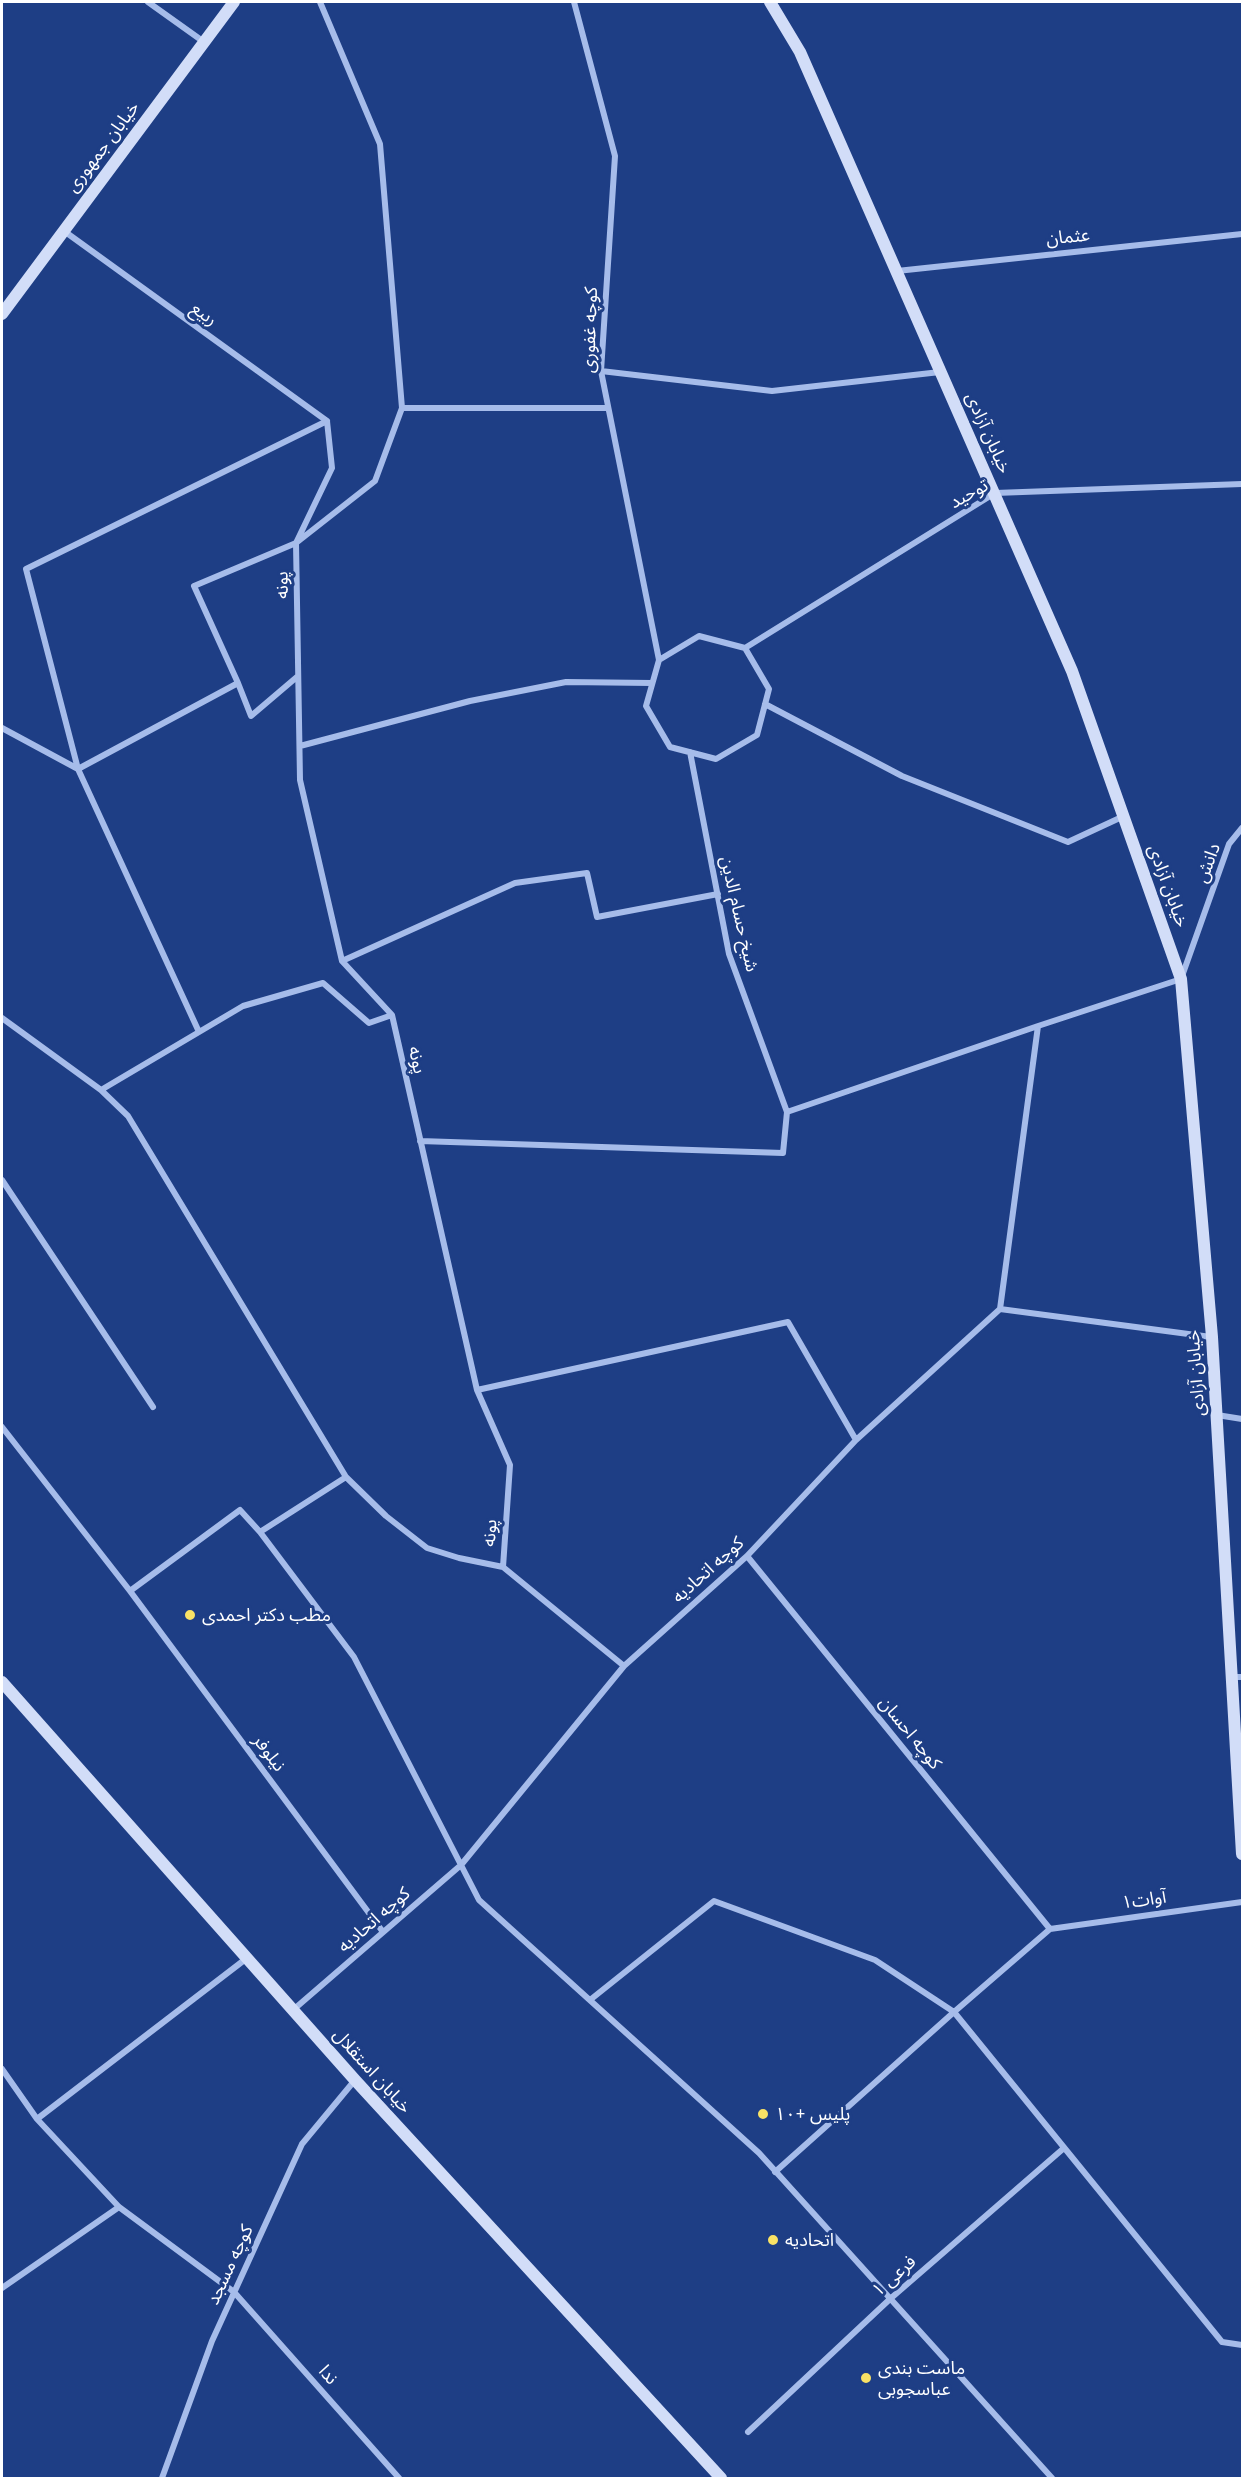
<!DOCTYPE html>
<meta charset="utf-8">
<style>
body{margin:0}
#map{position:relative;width:1244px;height:2480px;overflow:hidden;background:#1e3e85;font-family:"Public Sans",sans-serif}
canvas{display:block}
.frame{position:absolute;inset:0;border:3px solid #fff;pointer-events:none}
</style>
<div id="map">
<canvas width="1244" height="2480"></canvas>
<div class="frame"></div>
</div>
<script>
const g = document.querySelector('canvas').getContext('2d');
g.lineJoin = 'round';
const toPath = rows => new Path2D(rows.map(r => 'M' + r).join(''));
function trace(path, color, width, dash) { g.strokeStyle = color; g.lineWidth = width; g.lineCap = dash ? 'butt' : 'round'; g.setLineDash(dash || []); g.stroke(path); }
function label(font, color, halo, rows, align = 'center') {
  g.font = font + ' "Public Sans","Noto Sans Arabic",sans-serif'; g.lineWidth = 6; g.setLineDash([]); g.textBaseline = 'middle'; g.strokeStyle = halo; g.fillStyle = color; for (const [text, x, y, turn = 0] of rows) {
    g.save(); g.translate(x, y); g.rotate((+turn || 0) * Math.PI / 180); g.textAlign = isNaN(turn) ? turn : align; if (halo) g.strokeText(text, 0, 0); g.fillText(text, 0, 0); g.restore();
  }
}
const street = toPath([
 [148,2,204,42],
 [574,2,615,156,601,371,659,660,646,706,670,747,716,759,757,735,769,689,745,648,699,636,659,660],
 [64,231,327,421],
 [897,271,1242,234],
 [601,371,772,391,940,372],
 [402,408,608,408],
 [327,421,332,468,296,543,300,780,342,961,392,1015,477,1390,510,1465,503,1567,624,1666],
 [745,648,995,493,1242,484],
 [238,683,251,716,298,676],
 [765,704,902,776,1068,842,1124,816],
 [2,728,78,769],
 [300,746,470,701,566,682,652,683],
 [78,769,26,569,327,421],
 [342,961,515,883,587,873,597,917,718,894],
 [2,1018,101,1090,128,1116,346,1477,260,1532,354,1657,479,1900,759,2153,1052,2478],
 [199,1032,78,769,238,683,194,586,296,543,375,481,402,408,380,144,320,2],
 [101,1090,243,1006,323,983,369,1023,392,1015],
 [787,1112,1038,1026],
 [420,1141,783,1153,787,1112,729,954,690,752],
 [2,1180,153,1407],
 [1000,1309,1038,1026,1181,979,1229,844,1242,828],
 [477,1390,788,1322,856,1440],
 [1217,1415,1242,1419],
 [2,1427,130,1591,240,1510,260,1532],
 [346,1477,386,1516,427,1548,459,1558,503,1567],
 [747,1556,1050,1929],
 [130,1591,383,1932],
 [1232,1677,1242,1677],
 [1050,1929,954,2012,1222,2342,1242,2345],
 [1050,1929,1242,1902],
 [590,2000,714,1901,875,1960,954,2012,775,2172],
 [293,2010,461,1865,624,1666,747,1556,856,1440,1000,1309,1211,1337],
 [2,2069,37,2119,119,2207,234,2292,399,2478],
 [37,2119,247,1958],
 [2,2288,119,2207],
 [748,2432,890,2299,1064,2148],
 [162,2478,212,2341,302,2144,355,2080]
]);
const secondary = toPath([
 [770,2,800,52,1072,671,1181,979,1212,1337,1242,1854],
 [2,314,234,2],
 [2,1682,355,2080,721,2478]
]);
const markers = [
 [190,1615,6,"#f9e265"],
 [763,2114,6,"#f9e265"],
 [773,2240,6,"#f9e265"],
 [866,2378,6,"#f9e265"]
];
const streetNames = [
 ["خیابان جمهوری",103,147,-53],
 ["عثمان",1068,237,-6],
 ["ربیع",204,314,36],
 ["کوچه غفوری",590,330,-88],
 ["خیابان آزادی",988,433,66],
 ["توحید",969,494,-29],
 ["پونه",282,585,-91],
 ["دانش",1208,863,-69],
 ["خیابان آزادی",1168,886,70],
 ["شیخ حسام الدین",739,914,77],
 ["پونه",417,1060,77],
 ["خیابان آزادی",1196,1373,-94],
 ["پونه",490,1533,-86],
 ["کوچه اتحادیه",708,1570,-42],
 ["کوچه احسان",910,1733,51],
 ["نیلوفر",269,1753,53],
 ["آوات۱",1144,1900,-8],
 ["کوچه اتحادیه",374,1920,-41],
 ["خیابان استقلال",372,2071,48],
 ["کوچه مسجد",230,2265,-65],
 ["فرعی ۱",894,2276,-41],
 ["ندا",328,2375,49]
];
const poiNames = [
 ["مطب دکتر احمدی",202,1615],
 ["پلیس +۱۰",775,2114],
 ["اتحادیه",785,2240],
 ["ماست بندی",878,2368],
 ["عباسجوبی",878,2389]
];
trace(street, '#a6bcea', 6);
trace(secondary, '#d2ddf8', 12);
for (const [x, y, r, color] of markers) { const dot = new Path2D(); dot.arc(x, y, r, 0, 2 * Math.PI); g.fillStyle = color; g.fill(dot); trace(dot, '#1e3e85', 2); }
label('18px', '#fff', '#1e3e85', streetNames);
label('18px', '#fff', '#1e3e85', poiNames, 'left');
</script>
